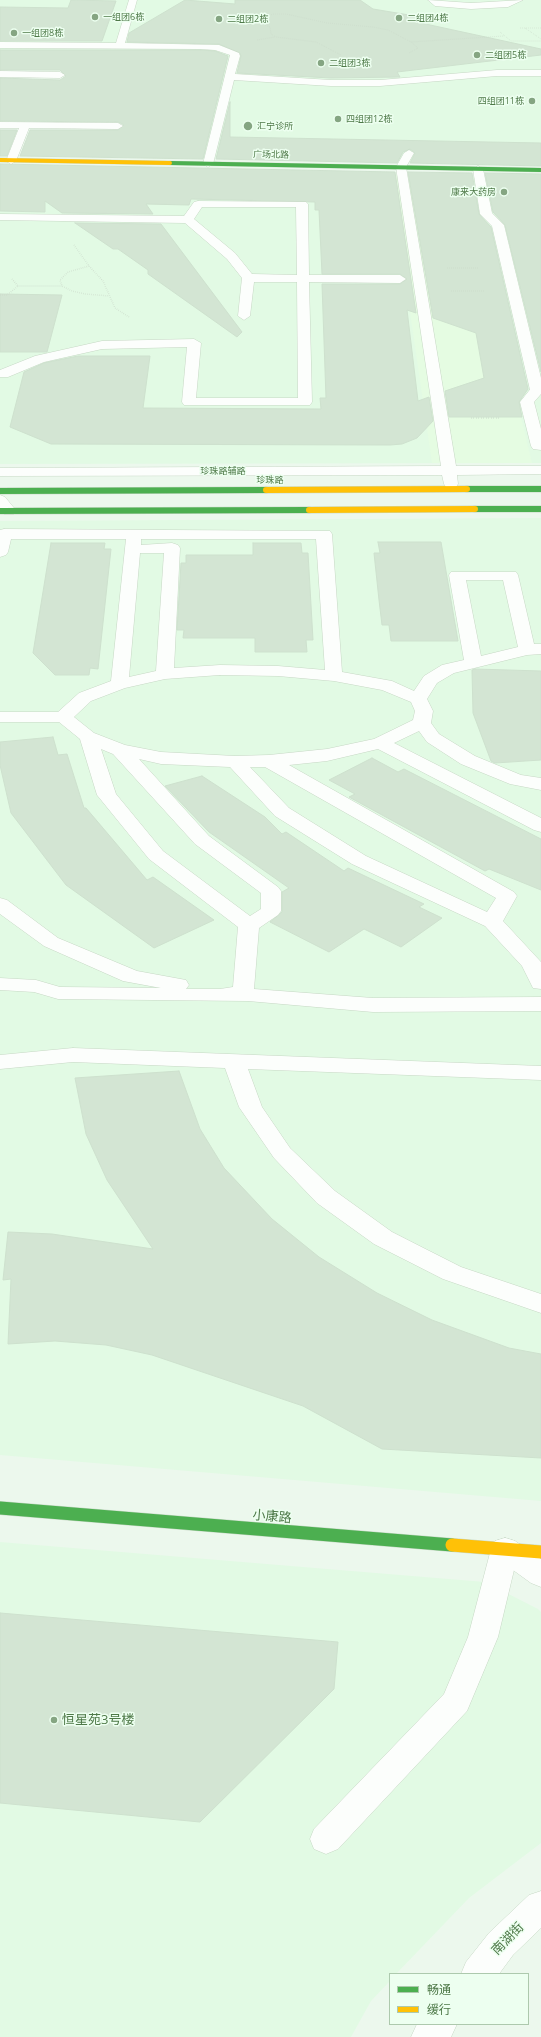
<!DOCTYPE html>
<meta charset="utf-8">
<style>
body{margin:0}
#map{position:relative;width:541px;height:2037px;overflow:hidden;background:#ecf8ed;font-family:"Open Sans","Noto Sans SC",sans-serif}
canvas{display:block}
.legend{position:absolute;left:389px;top:1973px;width:140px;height:52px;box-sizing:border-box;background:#edfff0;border:1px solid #adc9ad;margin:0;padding:5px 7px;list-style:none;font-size:12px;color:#4e7948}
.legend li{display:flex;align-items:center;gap:8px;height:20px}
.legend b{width:20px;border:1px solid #adc9ad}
</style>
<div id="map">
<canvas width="541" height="2037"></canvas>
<ul class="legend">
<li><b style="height:5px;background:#4caf50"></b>畅通</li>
<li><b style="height:5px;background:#ffc107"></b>缓行</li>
</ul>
</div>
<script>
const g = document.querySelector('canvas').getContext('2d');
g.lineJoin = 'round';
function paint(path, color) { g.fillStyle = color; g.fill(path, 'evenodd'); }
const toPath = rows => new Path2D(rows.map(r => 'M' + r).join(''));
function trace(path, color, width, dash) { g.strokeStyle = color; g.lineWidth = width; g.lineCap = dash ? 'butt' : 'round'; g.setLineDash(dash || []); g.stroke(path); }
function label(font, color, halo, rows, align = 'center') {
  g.font = font + ' "Open Sans","Noto Sans SC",sans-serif'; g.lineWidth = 3; g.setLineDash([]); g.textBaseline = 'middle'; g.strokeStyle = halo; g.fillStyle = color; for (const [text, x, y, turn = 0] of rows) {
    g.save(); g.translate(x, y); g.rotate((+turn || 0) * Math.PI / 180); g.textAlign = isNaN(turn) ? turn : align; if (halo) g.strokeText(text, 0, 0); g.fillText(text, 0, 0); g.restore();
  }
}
const residential = toPath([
 [0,0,541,0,541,164,191,158,219,53,0,51],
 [0,166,541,178,541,463,0,464],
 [541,518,541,1501,0,1455,0,521],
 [0,1542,485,1582,538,1609,541,1612,541,1843,469,1898,396,1974,390,1974,390,1981,371,2001,351,2037,0,2037]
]);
const commercial = toPath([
 [390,175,463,176,532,463,432,463]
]);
const building = toPath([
 [71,0,116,1,102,41,0,41,0,7,68,8,71,0],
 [185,0,235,4,235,0,360,0,373,9,433,19,421,23,541,49,541,55,397,72,400,77,331,78,237,73,241,56,240,53,219,44,127,42,129,33,185,0],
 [0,50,200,50,215,51,228,56,203,159,20,156,30,130,118,130,124,125,118,122,0,121,0,78,60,80,66,76,60,70,0,70,0,50],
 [230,102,230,137,541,143,541,166,410,163,415,153,410,149,403,152,397,163,216,159,230,102],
 [0,130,17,130,7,156,0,156,0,130],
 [0,164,395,172,416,313,407,310,418,401,429,397,433,421,417,438,402,444,390,445,51,444,10,427,24,372,44,363,78,356,150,356,143,408,321,409,320,398,326,398,322,284,400,284,407,279,400,274,322,274,319,210,315,210,315,202,191,199,189,205,146,204,153,214,62,213,45,201,45,212,0,211,0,164],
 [408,172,472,173,479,214,491,227,528,389,519,402,522,417,449,417,445,391,484,378,476,333,433,318,408,172],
 [485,173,541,174,541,372,505,225,493,212,485,173],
 [75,223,161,224,242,332,237,337,148,274,148,270,118,249,113,249,75,223],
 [0,294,62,295,47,352,0,352,0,294],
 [378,542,441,542,458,641,391,641,389,625,382,625,379,600,374,553,380,553,378,542],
 [51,543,105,543,104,549,111,549,98,669,90,668,89,675,55,675,33,653,51,543],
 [253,543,301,543,302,553,308,553,313,640,306,640,307,652,255,652,255,638,183,638,184,630,177,630,181,563,186,563,186,555,253,555,253,543],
 [475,669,541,671,541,760,495,763,491,761,473,713,472,670,475,669],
 [53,737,58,755,67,754,84,808,86,808,147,880,153,877,214,920,154,948,66,885,11,813,0,765,0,742,53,737],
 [372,758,398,772,404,769,541,839,541,890,489,869,485,871,349,797,355,794,329,780,372,758],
 [202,776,265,817,282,834,286,832,344,871,348,868,424,904,419,907,442,918,401,947,364,929,329,952,270,922,282,912,282,892,289,888,209,832,165,786,202,776],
 [179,1071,200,1129,224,1168,272,1219,319,1257,377,1293,432,1320,509,1348,541,1354,541,1458,382,1449,303,1406,152,1355,106,1345,55,1341,8,1344,11,1279,3,1280,8,1232,52,1234,153,1249,107,1180,86,1134,75,1078,179,1071],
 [0,1613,338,1642,334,1689,200,1822,0,1803,0,1613]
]);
const pathFar2 = toPath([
 [520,28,541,28],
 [525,28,541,39],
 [500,32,511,41,541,41],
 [257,40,275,37],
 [409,53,418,48,411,42],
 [341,55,316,42,276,37,271,34,270,27,258,22,258,18,274,14,286,14,327,23,373,27,388,30,411,42,504,36]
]);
const pathFar1 = toPath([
 [74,245,89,266,103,281,115,308,129,317],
 [89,266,68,272,60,280,62,286,72,291,85,294,109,296],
 [447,268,478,268],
 [12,279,18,286,62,286],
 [451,291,484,291],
 [0,295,7,295,18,286]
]);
const path = toPath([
 [471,418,500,418]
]);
const lane = toPath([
 [129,0,137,0,125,43,219,45,239,53,240,56,235,74,331,80,380,80,497,70,541,70,541,76,497,76,380,86,331,86,234,80,213,164,208,167,203,164,230,55,215,50,200,49,0,48,0,42,116,43,129,0],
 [428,0,471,3,523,0,508,7,471,9,435,6,428,0],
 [0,71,60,72,65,75,60,78,0,77,0,71],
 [0,122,118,123,123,126,118,129,29,128,16,161,11,164,6,161,19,128,0,128,0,122],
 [409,150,414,153,406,167,401,170,397,169,396,167,404,153,409,150],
 [198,201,306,202,308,204,309,275,400,275,406,279,400,283,309,282,312,402,310,405,184,405,182,402,187,347,102,349,44,362,8,377,0,377,0,370,35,356,102,341,194,339,201,343,196,398,298,398,297,282,254,282,250,316,244,320,238,316,242,278,227,259,185,223,0,220,0,214,184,216,194,202,198,201],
 [202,207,296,207,297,275,252,274,235,253,194,219,202,207],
 [537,386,541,387,541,394,534,402,541,429,541,450,533,449,531,446,520,402,532,387,537,386],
 [4,529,330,531,332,534,342,672,392,681,414,691,424,676,442,665,464,660,449,575,451,572,516,572,518,575,534,644,541,644,541,654,527,655,454,673,437,683,427,699,433,711,431,723,439,734,475,756,521,775,541,778,541,790,510,784,461,764,427,742,419,731,394,743,541,818,541,832,534,830,378,749,327,761,289,765,514,892,517,896,503,921,541,962,541,989,533,988,522,966,485,926,352,864,275,816,230,767,161,764,139,759,209,836,278,887,281,891,281,911,278,915,259,928,254,989,373,998,541,997,541,1011,373,1012,248,1001,58,999,34,992,0,990,0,978,36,980,60,987,161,988,123,981,44,946,0,914,0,898,7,900,58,938,137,971,186,980,189,985,186,989,220,989,233,987,238,927,149,859,97,795,80,739,59,722,0,722,0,712,58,712,79,693,111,681,126,539,11,539,8,552,6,555,0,557,0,530,4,529],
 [141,539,316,539,325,670,278,666,220,665,174,668,180,548,178,545,172,543,141,545,141,539],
 [140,553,164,553,156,671,129,677,140,553],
 [466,580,503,580,518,647,481,656,466,580],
 [220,675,278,676,334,681,382,690,411,702,415,711,413,720,374,739,327,749,269,755,235,756,161,752,125,745,94,733,74,717,91,701,125,688,165,679,220,675],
 [101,749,113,754,195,844,261,893,261,909,250,916,163,851,116,794,101,749],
 [250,767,265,767,496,898,487,912,366,856,289,808,250,767],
 [73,1048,541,1066,541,1080,248,1069,262,1107,290,1148,335,1191,392,1232,461,1267,541,1294,541,1313,443,1279,374,1244,317,1203,274,1158,239,1107,225,1068,73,1062,0,1069,0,1055,73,1048],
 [505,1538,515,1541,519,1549,498,1637,467,1711,338,1849,326,1854,314,1849,310,1839,314,1829,444,1694,468,1637,491,1549,495,1541,505,1538]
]);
const street = toPath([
 [401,164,406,167,456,466,541,466,541,474,457,475,458,484,456,487,451,488,446,487,444,484,442,475,0,476,0,468,441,466,396,167,401,164],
 [478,166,483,169,492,213,504,225,541,378,541,393,532,393,530,390,492,226,480,214,473,169,478,166],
 [0,495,5,497,14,508,17,511,14,514,4,514,0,510,0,495],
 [505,1538,515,1541,541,1559,541,1587,531,1583,495,1557,491,1549,495,1541,505,1538],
 [541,1891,541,1928,513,1955,499,1974,461,1974,466,1962,489,1933,529,1895,541,1891],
 [417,2024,457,2024,451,2037,411,2037,417,2024]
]);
const fastFar2 = toPath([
 [170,163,541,170]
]);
const fastFar1 = toPath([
 [467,489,541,489],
 [0,491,266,490],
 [475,509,541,509],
 [0,511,309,510]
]);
const fast = toPath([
 [0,1508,452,1545]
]);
const slowFar2 = toPath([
 [0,160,170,163]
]);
const slowFar1 = toPath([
 [266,490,467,489],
 [309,510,475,509]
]);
const slow = toPath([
 [452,1545,541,1552]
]);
const markers = [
 [95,17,4,"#85a582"],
 [399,18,4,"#85a582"],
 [219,19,4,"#85a582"],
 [14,33,4,"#85a582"],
 [477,55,4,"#85a582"],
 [321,63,4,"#85a582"],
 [532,101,4,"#85a582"],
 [338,119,4,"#85a582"],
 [248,126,5,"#85a582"],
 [504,192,4,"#85a582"],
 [54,1720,4,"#85a582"]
];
const farPoinames = [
 ["一组团6栋",103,17],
 ["二组团4栋",407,18],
 ["二组团2栋",227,19],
 ["一组团8栋",22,33],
 ["二组团5栋",485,55],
 ["二组团3栋",329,63],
 ["四组团11栋",524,101,"right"],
 ["四组团12栋",346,119],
 ["汇宁诊所",257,126],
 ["康来大药房",496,192,"right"]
];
const farStreetnames = [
 ["广场北路",271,155,1],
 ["珍珠路辅路",223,471],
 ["珍珠路",270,480]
];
const nearStreetnames = [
 ["小康路",272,1517,5],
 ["南湖街",508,1939,-46]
];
const nearPoinames = [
 ["恒星苑3号楼",62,1720]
];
paint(residential, '#e2fae4');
paint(commercial, '#e5fce2');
paint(building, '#d3e5d3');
trace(building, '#cee1ce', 1);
trace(lane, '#c7d8c5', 1);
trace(street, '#c7d8c5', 1);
trace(fastFar2, '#c8d9c7', 4.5);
trace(fastFar1, '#c8d9c7', 7);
trace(fast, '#c8d9c7', 14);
trace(slowFar2, '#c8d9c7', 4.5);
trace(slowFar1, '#c8d9c7', 7);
trace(slow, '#c8d9c7', 14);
trace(pathFar2, '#ccdacb', 1, [0.5, 1.5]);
trace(pathFar1, '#ccdacb', 1.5, [0.5, 1.5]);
trace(path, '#ccdacb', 2, [0.5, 2]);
paint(lane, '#fcfefc');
paint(street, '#fcfefc');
trace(fastFar2, '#4caf50', 4);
trace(fastFar1, '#4caf50', 6);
trace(fast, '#4caf50', 13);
trace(slowFar2, '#ffc107', 4);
trace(slowFar1, '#ffc107', 6);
trace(slow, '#ffc107', 13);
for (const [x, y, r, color] of markers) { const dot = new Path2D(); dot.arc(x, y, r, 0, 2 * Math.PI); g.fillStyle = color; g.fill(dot); trace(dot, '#edfff0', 1.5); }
label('9px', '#4e7948', '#edfff0', farPoinames, 'left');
label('9px', '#4e7948', '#edfff0', farStreetnames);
label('13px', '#4e7948', '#edfff0', nearStreetnames);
label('13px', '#4e7948', '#edfff0', nearPoinames, 'left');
</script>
